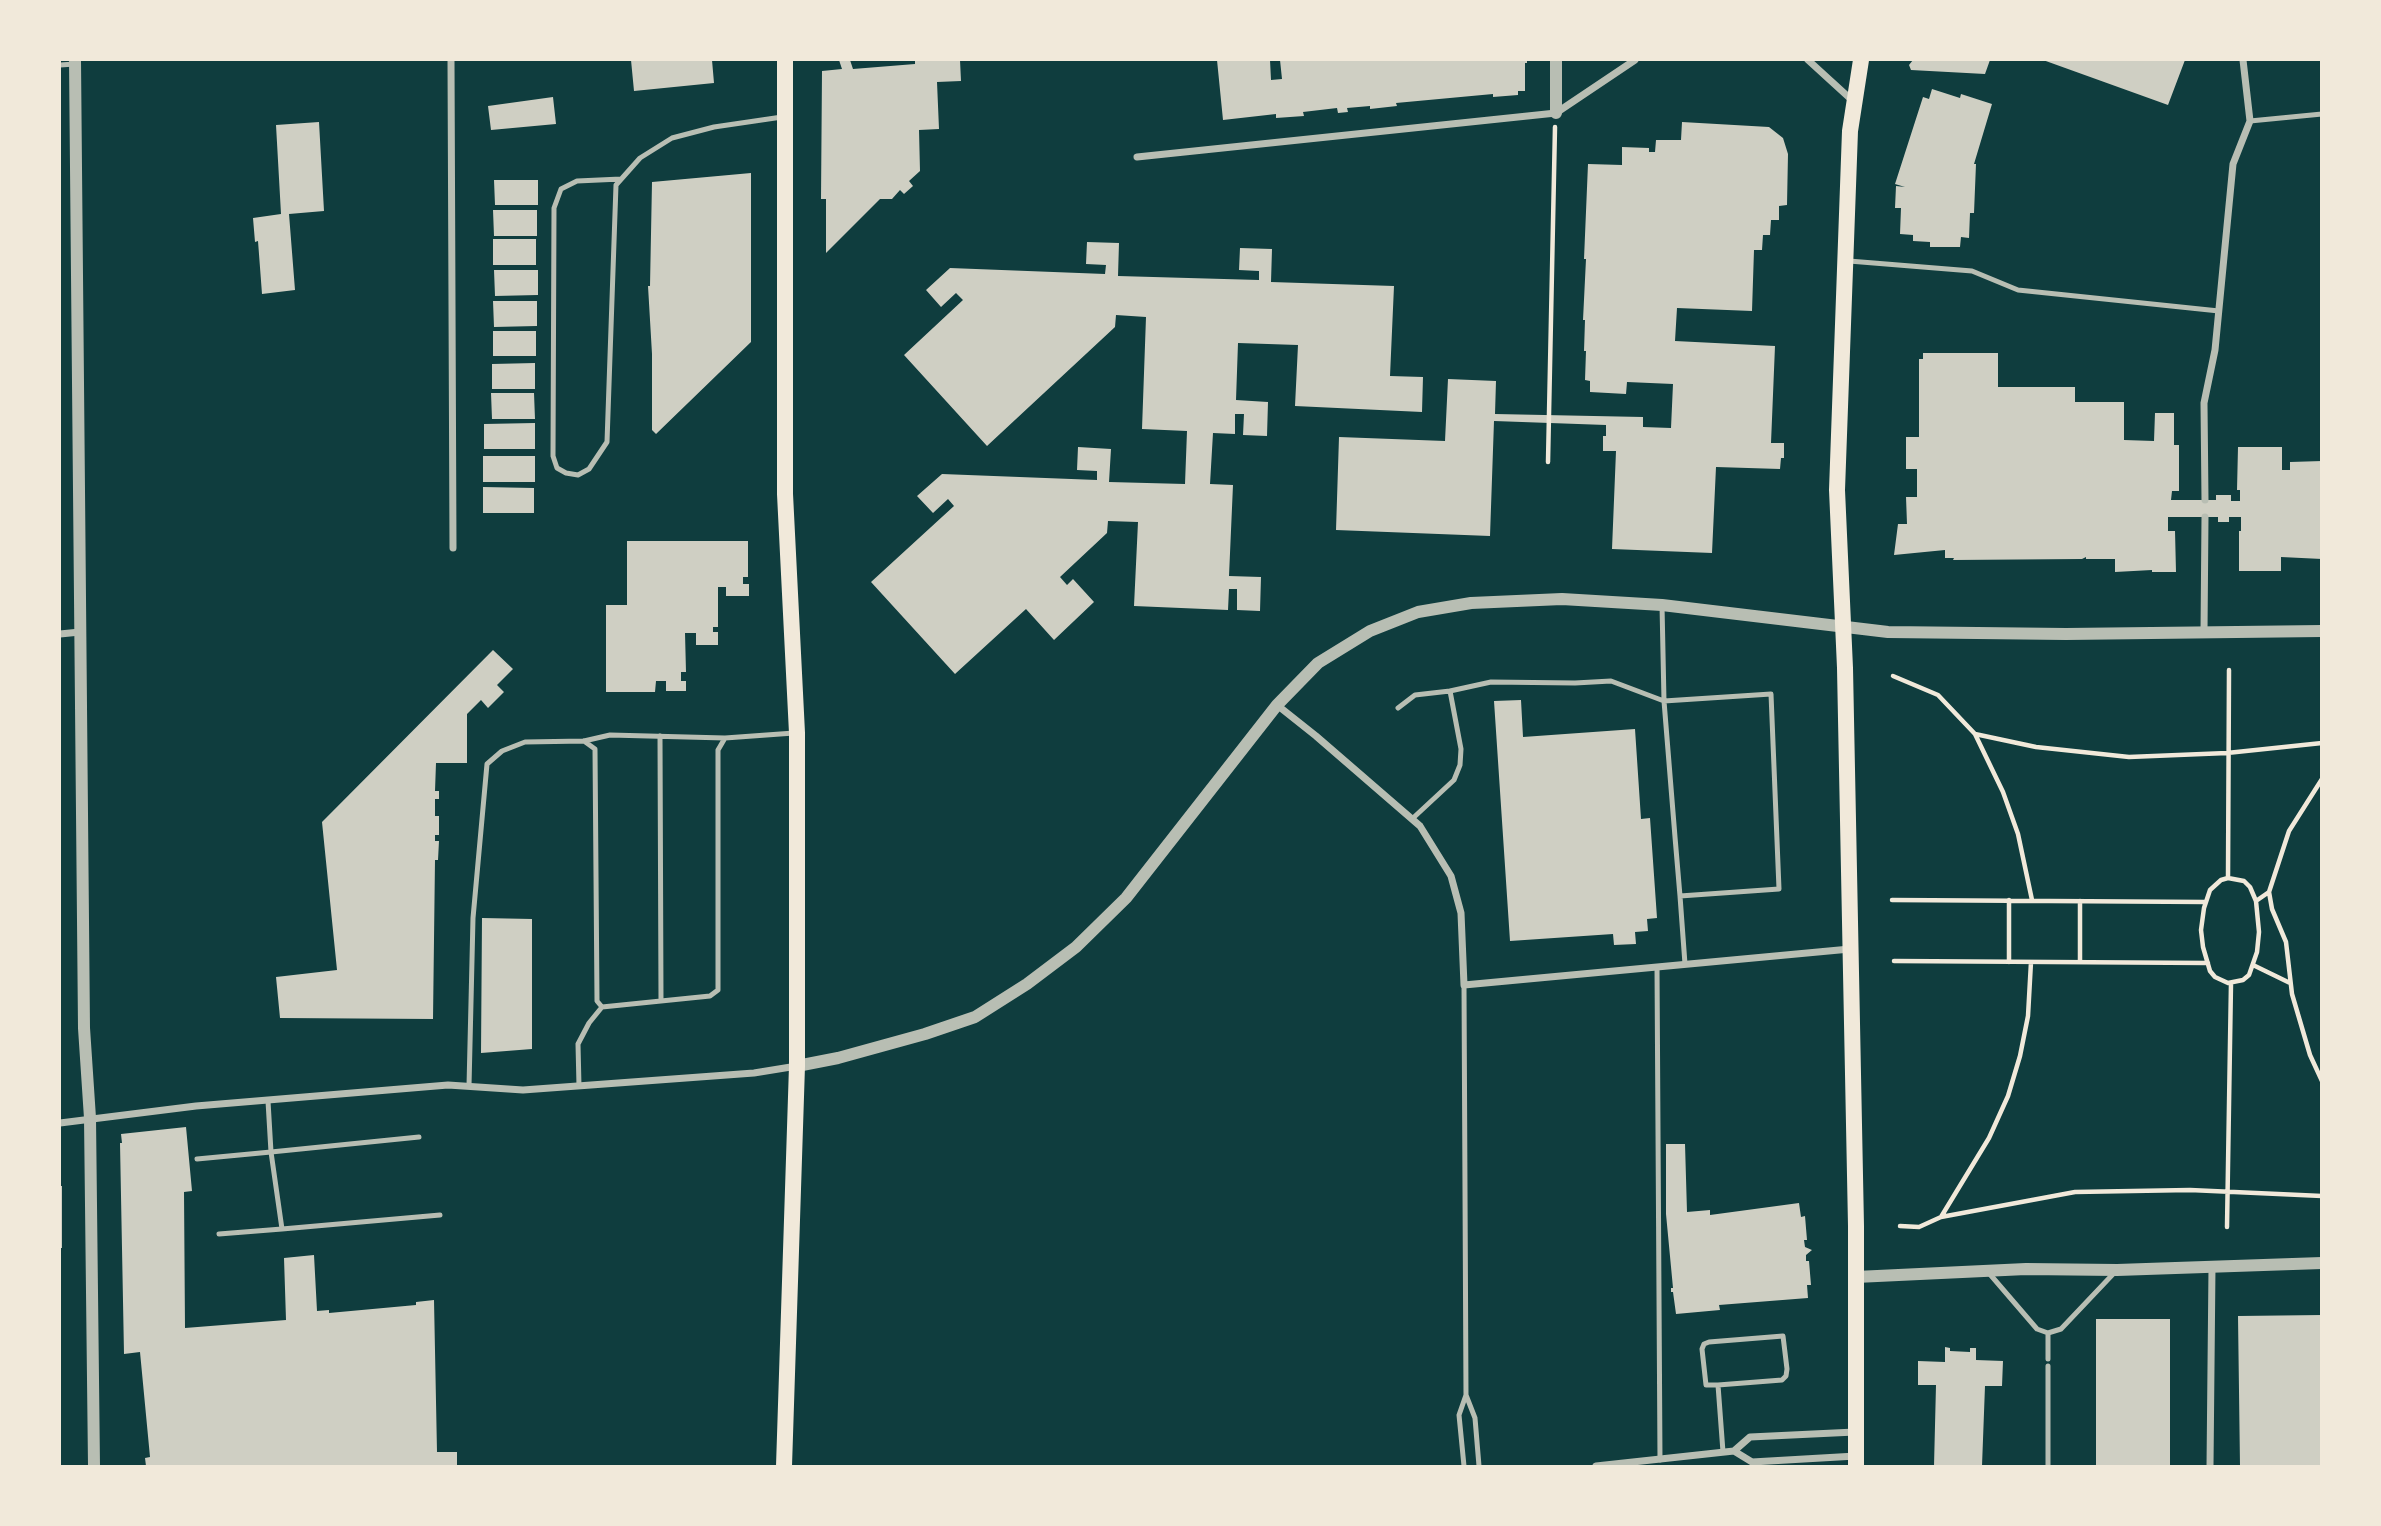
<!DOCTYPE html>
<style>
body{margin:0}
#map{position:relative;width:2381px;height:1526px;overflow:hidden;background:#0f3d3e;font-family:"Public Sans",sans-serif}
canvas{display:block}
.frame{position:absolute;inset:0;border:61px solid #f1e9da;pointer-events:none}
</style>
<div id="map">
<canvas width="2381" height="1526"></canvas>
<div class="frame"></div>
</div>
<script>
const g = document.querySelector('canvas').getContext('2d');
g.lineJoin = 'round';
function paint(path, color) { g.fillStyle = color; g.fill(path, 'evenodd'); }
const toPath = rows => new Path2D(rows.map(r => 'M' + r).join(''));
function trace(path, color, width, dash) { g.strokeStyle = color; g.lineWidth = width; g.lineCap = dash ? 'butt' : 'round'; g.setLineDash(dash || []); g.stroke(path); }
const building = toPath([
 [631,60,712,60,714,83,634,91],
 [839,60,850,60,853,69,915,64,915,60,960,60,961,81,937,82,939,129,919,130,920,171,909,181,913,186,904,194,900,190,892,199,880,199,826,253,826,199,821,199,822,71,842,69],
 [1217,60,1270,60,1271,80,1282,79,1280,60,1527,60,1527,63,1525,63,1525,91,1518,91,1518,95,1493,97,1493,94,1396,103,1397,106,1370,109,1370,106,1347,108,1348,112,1338,113,1337,108,1303,112,1304,116,1276,118,1276,114,1223,120],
 [1913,60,1990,60,1985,74,1911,70,1909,65],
 [2043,60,2185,60,2168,105],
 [1932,89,1960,98,1961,94,1992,104,1974,164,1976,164,1974,213,1970,213,1969,238,1961,237,1960,247,1930,247,1930,242,1913,241,1913,235,1900,234,1901,208,1895,208,1896,186,1905,187,1895,184,1923,97,1929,99],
 [553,97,556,124,491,130,488,106],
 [319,122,324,211,289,214,295,290,262,294,258,241,255,242,253,218,281,214,276,125],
 [1682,122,1769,127,1783,138,1788,154,1787,205,1779,206,1779,220,1771,220,1770,235,1763,235,1762,250,1754,250,1752,311,1677,308,1675,341,1775,346,1771,443,1784,443,1784,458,1781,458,1780,469,1716,467,1712,553,1612,549,1616,451,1603,451,1603,436,1606,436,1606,425,1494,421,1490,536,1336,530,1339,437,1445,441,1448,379,1496,381,1495,414,1643,417,1643,427,1671,428,1673,384,1627,382,1626,394,1590,392,1590,381,1585,380,1586,351,1584,351,1585,320,1583,320,1586,259,1584,259,1588,164,1622,165,1622,147,1649,148,1649,152,1655,152,1656,140,1681,140],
 [751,173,751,342,656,434,652,430,652,354,648,286,650,286,652,182],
 [494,180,538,180,538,205,495,205],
 [493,210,537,210,537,236,494,236],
 [493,239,536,239,536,265,493,265],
 [1087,242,1119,243,1118,276,1259,280,1259,271,1239,270,1240,248,1272,249,1271,282,1394,286,1390,376,1423,377,1422,412,1295,406,1298,345,1238,343,1236,400,1268,402,1267,436,1243,435,1244,414,1235,414,1235,434,1213,433,1210,484,1233,485,1229,576,1261,577,1260,611,1237,610,1237,589,1229,589,1228,610,1134,606,1138,522,1108,521,1107,533,1060,577,1067,585,1073,579,1094,602,1054,640,1026,609,955,674,871,582,954,506,948,499,933,513,917,496,942,474,1097,480,1097,471,1077,470,1078,447,1111,449,1109,482,1185,484,1187,431,1142,429,1146,317,1116,315,1115,327,987,446,904,355,963,300,956,293,941,307,926,290,950,268,1105,274,1106,265,1086,264],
 [494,270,538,270,538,295,495,296],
 [493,301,537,301,537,326,494,327],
 [493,331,536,331,536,356,493,356],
 [1923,353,1998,353,1998,387,2075,387,2075,402,2124,402,2124,440,2154,441,2155,413,2174,413,2174,445,2179,445,2179,491,2172,491,2171,500,2216,500,2216,495,2231,495,2231,501,2240,501,2240,490,2237,490,2238,447,2282,447,2282,470,2290,470,2290,462,2322,461,2322,559,2281,557,2281,571,2239,571,2239,531,2241,531,2241,517,2229,517,2229,522,2218,522,2218,517,2168,517,2168,531,2175,531,2176,572,2152,572,2152,570,2115,572,2115,559,2086,559,2086,557,2082,559,1953,560,1954,558,1945,558,1945,550,1894,555,1898,524,1907,524,1906,497,1917,497,1917,469,1906,469,1906,437,1919,437,1919,359,1923,359],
 [535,363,535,389,492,389,492,364],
 [491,393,534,393,535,419,492,419],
 [535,423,535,449,484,449,484,424],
 [483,456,535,456,535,482,483,482],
 [483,487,534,488,534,513,483,513],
 [627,541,748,541,748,577,743,577,743,584,749,584,749,596,726,596,726,587,718,587,718,627,713,627,713,632,718,632,718,645,696,645,696,633,685,633,686,672,681,672,681,681,686,681,686,691,666,691,666,681,656,681,655,692,606,692,606,605,627,605],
 [493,650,513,669,497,685,504,692,488,708,481,700,467,714,467,763,436,763,435,791,439,791,439,799,435,799,435,816,439,816,439,835,435,835,435,841,439,841,438,860,435,860,433,1019,280,1018,276,977,337,970,322,822],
 [1521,700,1523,737,1635,729,1641,819,1650,818,1657,918,1647,919,1648,931,1635,932,1636,944,1614,945,1613,934,1510,941,1494,701],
 [482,918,532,919,532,1049,481,1053],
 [186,1127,192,1191,184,1192,185,1328,286,1320,284,1258,314,1255,317,1311,329,1310,329,1313,416,1305,416,1302,434,1300,437,1452,457,1452,457,1466,146,1466,145,1458,150,1457,140,1352,124,1354,120,1143,122,1143,121,1134],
 [1666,1144,1685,1144,1687,1212,1710,1210,1710,1215,1799,1203,1801,1217,1805,1216,1807,1240,1804,1240,1805,1247,1812,1250,1806,1255,1806,1261,1809,1261,1811,1285,1807,1285,1808,1298,1719,1305,1720,1310,1676,1314,1673,1292,1671,1292,1671,1288,1673,1288,1666,1214],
 [60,1186,62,1186,62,1248,60,1248],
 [2322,1315,2322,1466,2240,1466,2238,1316],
 [2096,1319,2170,1319,2170,1466,2096,1466],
 [1945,1347,1950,1348,1950,1351,1970,1352,1970,1348,1976,1348,1976,1360,2003,1361,2002,1386,1985,1386,1982,1466,1934,1466,1936,1385,1918,1385,1918,1361,1945,1362]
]);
const path = toPath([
 [1548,462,1555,127],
 [1893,676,1938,695,1975,734,2003,792,2018,834,2032,900],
 [1975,734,2036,747,2129,757,2227,753,2322,743],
 [2322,779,2289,831,2269,892,2272,909,2286,942,2292,994,2310,1055,2322,1081],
 [2228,878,2244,881,2250,887,2256,901,2259,932,2257,952,2249,975,2243,980,2228,983,2215,977,2210,971,2203,947,2201,930,2204,908,2210,890,2221,880,2228,878],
 [2228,878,2229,670],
 [1892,900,2206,902],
 [2080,901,2080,962],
 [2256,901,2269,892],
 [1894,961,2208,963],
 [2009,962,2009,900],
 [2253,965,2290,983],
 [1941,1217,1989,1138,2008,1096,2020,1056,2028,1016,2031,962],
 [1900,1226,1919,1227,1941,1217,2075,1192,2190,1190,2322,1196],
 [2227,1227,2231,983]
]);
const service = toPath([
 [60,65,75,64],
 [2250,121,2322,114],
 [621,179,577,181,561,189,554,208,553,456,557,468,566,473,578,475,589,469,607,442,616,185,640,158,672,138,714,127,782,117],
 [1849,261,1972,271,2018,290,2219,311],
 [1398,708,1415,695,1450,691],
 [660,736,661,1001],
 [584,741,595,749,597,1001,602,1007,710,996,718,990,718,750,725,738,794,733],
 [1412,819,1454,780,1460,765,1461,749,1450,691,1491,682,1575,683,1611,681,1664,701,1662,605],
 [1680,896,1779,889,1771,694,1664,701,1675,837,1680,896,1685,964],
 [1657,967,1660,1460],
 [469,1086,473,918,487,764,502,751,525,742,584,741,610,735,725,738],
 [579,1086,578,1044,589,1023,602,1007],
 [268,1101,271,1152,419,1137],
 [197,1159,271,1152,282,1229,219,1234],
 [282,1229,440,1215],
 [1988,1272,2037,1329,2048,1333,2061,1329,2115,1272],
 [2048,1359,2048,1333],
 [1718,1385,1706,1385,1702,1349,1704,1344,1709,1342,1783,1336,1787,1369,1786,1376,1782,1380,1718,1385,1723,1452],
 [1466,1395,1475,1418,1479,1466],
 [1464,1466,1459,1415,1466,1395,1464,985],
 [2048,1466,2048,1366]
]);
const minor = toPath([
 [451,60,453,548],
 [1808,60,1854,102],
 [1137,157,1556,113,1635,60],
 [2205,500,2204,403,2215,350,2233,164,2250,121,2243,60],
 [2204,632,2205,517],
 [60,634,80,632],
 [1277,705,1316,736,1420,826,1451,876,1461,913,1464,985,1850,949],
 [60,1123,196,1106,448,1085,523,1090,754,1073,797,1066],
 [1734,1451,1752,1462,1856,1456],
 [1596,1466,1734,1451,1750,1437,1855,1432],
 [2210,1466,2212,1267]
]);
const tertiary = toPath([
 [75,60,84,1028,90,1118,94,1466],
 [1556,113,1556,60],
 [797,1066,838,1058,925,1034,975,1017,1027,984,1076,947,1126,898,1277,705,1318,663,1370,631,1418,612,1471,603,1562,599,1662,605,1888,632,2066,634,2322,631],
 [1856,1277,2026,1269,2117,1270,2322,1263]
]);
const primary = toPath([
 [784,1466,797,1066,797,733,785,494,785,60],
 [1856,1466,1856,1226,1845,668,1837,490,1850,131,1861,60]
]);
paint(building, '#cfcfc3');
trace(path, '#f1e9da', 4.5);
trace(service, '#b8beb3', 5);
trace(minor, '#b8beb3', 7);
trace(tertiary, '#b8beb3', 12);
trace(primary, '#f1e9da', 16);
</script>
